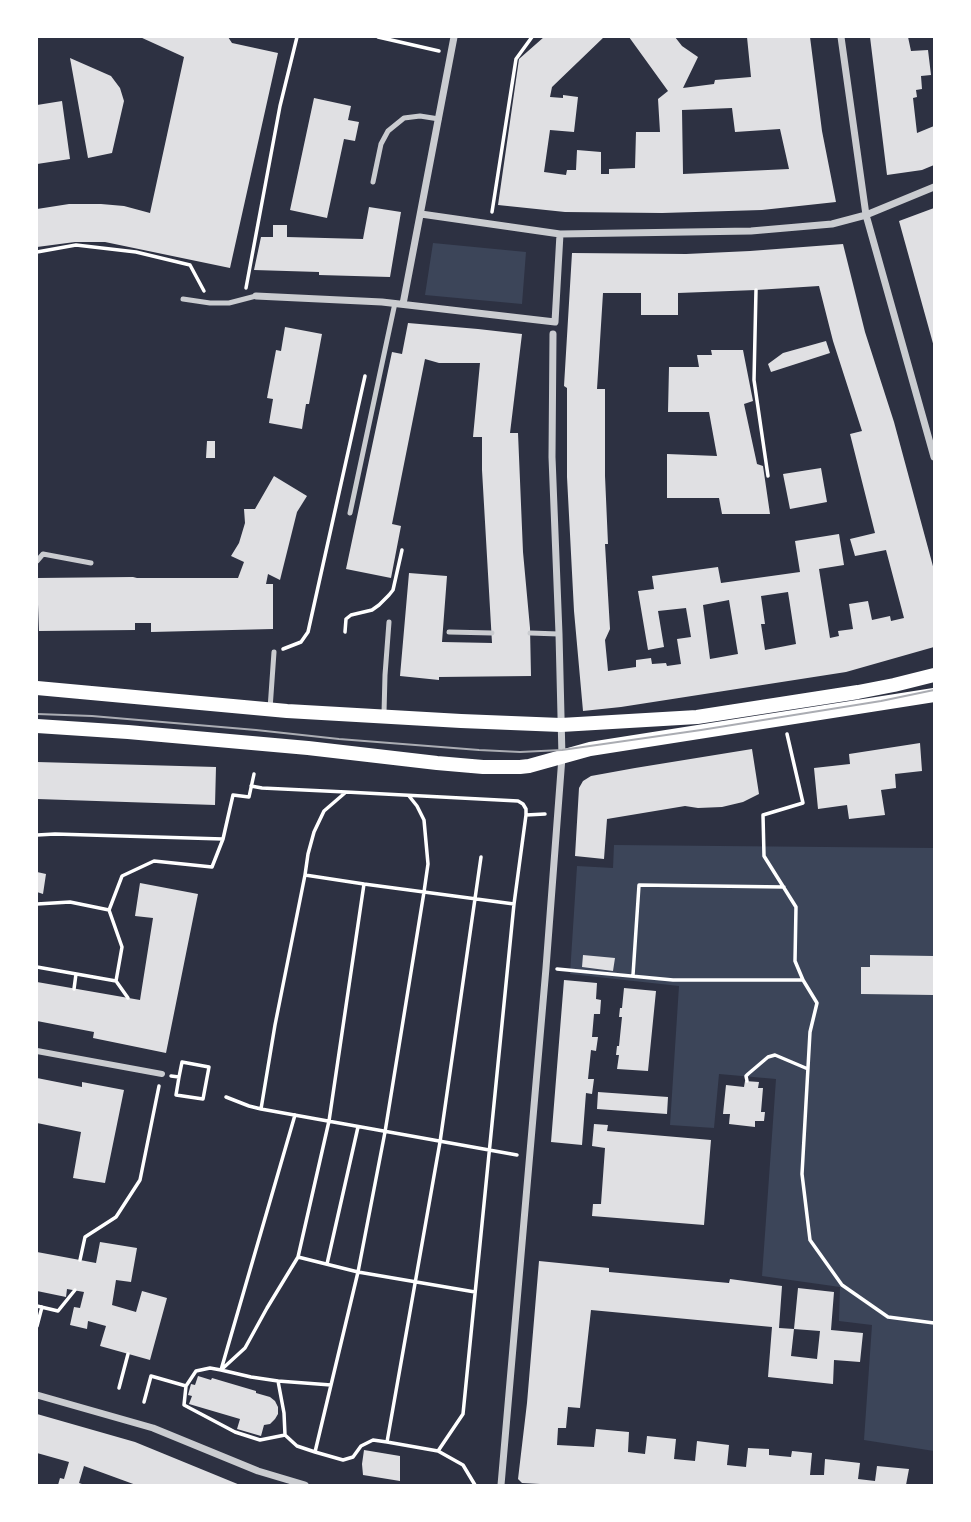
<!DOCTYPE html>
<style>
body{margin:0}
#map{position:relative;width:971px;height:1522px;overflow:hidden;background:#2d3142;font-family:"PT Serif",serif}
canvas{display:block}
.frame{position:absolute;inset:0;border:38px solid #fff;pointer-events:none}
</style>
<div id="map">
<canvas width="971" height="1522"></canvas>
<div class="frame"></div>
</div>
<script>
const g = document.querySelector('canvas').getContext('2d');
g.lineJoin = 'round';
function paint(path, color) { g.fillStyle = color; g.fill(path, 'evenodd'); }
const toPath = rows => new Path2D(rows.map(r => 'M' + r).join(''));
function trace(path, color, width, dash) { g.strokeStyle = color; g.lineWidth = width; g.lineCap = dash ? 'butt' : 'round'; g.setLineDash(dash || []); g.stroke(path); }
const green = toPath([
 [433,243,526,252,522,304,425,295],
 [614,845,934,848,934,1451,864,1440,872,1325,839,1321,840,1287,762,1276,776,1079,719,1074,714,1128,670,1125,679,986,570,974,577,866,613,868]
]);
const building = toPath([
 [140,37,228,37,232,43,278,53,230,268,105,242,75,242,37,247,37,209,69,204,101,204,124,206,150,213,184,57],
 [544,37,604,37,552,87,550,97,563,98,563,95,578,97,574,132,550,130,544,172,566,175,567,170,576,170,577,150,601,152,601,174,609,174,609,169,635,168,636,132,660,132,658,99,668,91,629,37,675,37,682,46,698,57,683,88,714,84,715,80,751,77,747,37,810,37,822,131,836,202,762,210,662,213,565,212,498,205,519,59],
 [732,108,735,132,780,129,789,169,683,174,682,110],
 [870,37,908,37,911,51,928,50,931,75,921,76,922,89,916,90,917,97,913,98,917,133,934,126,934,165,922,170,887,175],
 [70,58,111,76,120,88,124,101,112,153,88,158],
 [314,98,351,106,348,120,359,122,355,141,344,139,327,218,290,210],
 [62,101,70,159,37,164,37,105],
 [369,207,401,212,390,277,319,275,319,272,254,270,261,237,273,237,273,225,287,225,287,237,363,239],
 [934,208,934,347,899,221],
 [843,244,865,332,894,422,934,570,934,647,846,672,621,707,583,711,574,611,567,477,567,388,564,386,572,253,686,254,750,251],
 [819,286,833,341,862,431,850,434,875,533,850,539,855,556,886,550,904,618,891,621,890,616,872,620,868,601,849,604,853,629,838,631,839,636,830,638,819,569,844,565,839,534,795,541,800,572,721,583,718,567,652,576,654,589,638,591,648,650,664,647,658,611,686,608,691,637,677,639,681,664,667,666,666,663,652,664,651,658,636,660,636,667,608,671,605,640,610,629,605,544,608,544,605,476,605,389,597,389,603,293,641,293,641,315,678,315,678,293,756,290],
 [788,592,796,644,765,650,761,624,765,624,761,596],
 [729,600,738,654,710,659,703,605],
 [408,323,478,329,522,334,510,433,518,433,523,552,530,628,531,676,439,677,439,680,400,676,409,573,447,576,442,642,492,643,482,470,482,437,473,437,480,363,439,363,425,359,392,524,401,526,391,578,346,569,392,352,402,354],
 [285,327,322,334,309,404,306,404,302,429,269,423,273,399,267,398,276,350,281,351],
 [826,341,830,353,771,372,768,364,783,353],
 [711,350,743,350,753,401,744,404,757,464,763,466,770,514,722,514,719,498,667,498,667,454,717,456,709,412,668,412,669,367,699,367,697,355,712,355],
 [207,441,215,441,215,458,206,458],
 [821,468,827,502,790,509,783,474],
 [274,476,307,496,297,512,280,580,268,574,266,584,273,584,273,629,151,632,151,623,135,623,135,630,39,631,37,578,133,577,137,578,238,578,244,562,231,556,239,543,245,523,244,509,255,509],
 [920,743,922,771,895,774,896,788,881,790,885,815,849,819,847,805,818,809,814,768,850,764,849,754],
 [752,749,759,794,743,802,722,807,698,808,685,806,607,819,604,859,575,856,579,788,583,781,591,776,635,768],
 [37,762,216,767,215,805,37,799],
 [37,872,46,874,43,894,37,892],
 [140,883,198,894,166,1053,93,1038,94,1032,37,1021,37,982,140,1000,153,918,135,916],
 [583,955,615,958,613,971,582,967],
 [870,955,934,956,934,995,861,994,861,967,870,967],
 [564,980,597,983,596,999,601,1000,600,1014,594,1014,592,1037,598,1037,596,1051,591,1050,588,1079,594,1079,592,1094,586,1093,582,1145,551,1142],
 [624,988,656,991,648,1071,617,1069,619,1055,616,1055,617,1046,619,1046,622,1017,619,1017,620,1008,622,1008],
 [37,1078,82,1087,82,1082,124,1090,105,1183,73,1178,81,1132,37,1123],
 [745,1081,759,1082,758,1088,763,1088,761,1112,765,1112,764,1121,755,1121,755,1127,729,1124,730,1114,723,1114,726,1085,744,1087],
 [598,1092,668,1097,667,1114,597,1109],
 [594,1124,608,1125,607,1131,711,1140,704,1225,592,1216,593,1204,601,1204,605,1148,592,1146],
 [100,1242,137,1248,131,1282,116,1280,112,1305,136,1312,142,1291,167,1298,150,1360,100,1346,106,1326,88,1321,87,1329,70,1325,74,1307,80,1308,84,1292,67,1289,66,1297,37,1291,37,1252,96,1263],
 [539,1261,609,1268,609,1272,729,1283,730,1279,782,1286,779,1328,794,1329,791,1356,817,1359,820,1331,794,1329,798,1288,834,1292,831,1330,863,1333,860,1362,834,1360,833,1384,768,1377,772,1327,591,1310,580,1408,568,1407,566,1428,558,1428,557,1445,594,1447,596,1429,629,1432,628,1452,645,1454,647,1436,676,1439,674,1459,695,1461,697,1441,729,1445,727,1465,746,1467,748,1448,769,1449,769,1455,791,1457,792,1451,812,1453,810,1475,824,1475,825,1459,860,1463,858,1479,875,1481,877,1466,909,1469,906,1485,558,1485,522,1483,518,1479,527,1403],
 [198,1376,211,1380,212,1378,256,1391,256,1393,270,1397,275,1401,278,1407,278,1414,275,1419,270,1424,264,1425,261,1436,237,1429,240,1419,189,1404,192,1396,188,1395,191,1384,195,1385],
 [37,1414,135,1442,240,1485,136,1485,84,1466,79,1483,85,1485,58,1485,60,1478,64,1479,69,1462,37,1453],
 [364,1450,400,1456,400,1481,363,1475,362,1464]
]);
const path = toPath([
 [378,37,439,51],
 [492,212,516,59,532,37],
 [37,252,76,245,136,252,190,265,204,291],
 [246,288,280,106,297,37],
 [756,290,754,380,768,476],
 [345,632,346,619,351,615,372,610,379,605,389,595,393,590,402,550],
 [283,649,301,642,308,632,365,376],
 [787,734,803,803,763,815,764,856,796,907,795,961,803,980,817,1003,810,1032,802,1174,810,1240,842,1285,888,1317,934,1323],
 [251,786,262,788,346,792,518,801,523,804,526,809,526,815,514,904,364,884,305,875,308,854,314,832,324,811,346,792],
 [526,815,545,814],
 [37,835,55,834,223,839],
 [481,857,440,1142,387,1442,438,1451,463,1414,514,904],
 [305,875,275,1025,261,1109,517,1155],
 [364,884,329,1121,298,1257,267,1308,245,1348,221,1370,251,1377,278,1381,284,1413,285,1435,297,1446,315,1452,358,1272,385,1132,424,892,428,864,424,820,417,806,409,796],
 [37,904,70,902,109,910],
 [37,967,116,981,122,947,109,910,122,876,154,861,212,867,223,839,233,795,249,797,254,774],
 [557,969,673,980,803,980],
 [633,975,639,885,784,887],
 [116,981,128,998],
 [74,989,76,974],
 [171,1076,179,1077,176,1095,203,1099,209,1067,182,1062,179,1077],
 [747,1081,746,1076,748,1074,768,1057,775,1055,808,1069],
 [226,1097,249,1106,261,1109],
 [298,1257,358,1272,475,1292],
 [80,1260,85,1237,116,1217,140,1180,159,1086],
 [327,1264,358,1127],
 [37,1306,58,1311,75,1290],
 [37,1326,42,1307],
 [278,1381,331,1385],
 [186,1386,184,1405,235,1432,260,1440,285,1435],
 [119,1388,128,1354],
 [144,1402,151,1376,186,1386,196,1371,210,1368,221,1370,295,1115],
 [438,1451,463,1465,475,1485],
 [315,1452,343,1460,353,1457,361,1446,373,1440,387,1442]
]);
const service = toPath([
 [373,182,381,144,388,131,404,118,420,116,439,119],
 [183,299,210,303,229,303,256,296],
 [350,513,395,303],
 [37,561,43,554,91,563],
 [449,632,492,633],
 [530,633,559,634],
 [270,709,274,652],
 [384,713,385,675,389,622]
]);
const pedestrian = toPath([
 [37,1051,162,1074]
]);
const minor = toPath([
 [841,37,866,215,934,457],
 [421,214,560,234,751,231,832,224,866,215,934,187],
 [256,296,382,302,555,322,560,234],
 [403,304,454,37],
 [37,1395,153,1428,258,1471,305,1485],
 [501,1485,546,968,562,757,559,634,552,457,553,334]
]);
const secondary = toPath([
 [37,688,287,711,461,721,561,725,697,717,858,692,894,685,934,675],
 [37,726,128,732,308,748,437,763,483,767,520,767,529,766,590,749,934,695]
]);
const tram = toPath([
 [37,714,92,716,256,730,339,739,479,750,520,752,562,750,701,730,881,701,934,690]
]);
paint(green, '#3c4559');
paint(building, '#e0e0e3');
trace(path, '#fff', 3.5);
trace(service, '#caccd0', 5);
trace(pedestrian, '#caccd0', 6);
trace(minor, '#caccd0', 7);
trace(secondary, '#fff', 14);
trace(tram, '#abadb3', 2);
</script>
